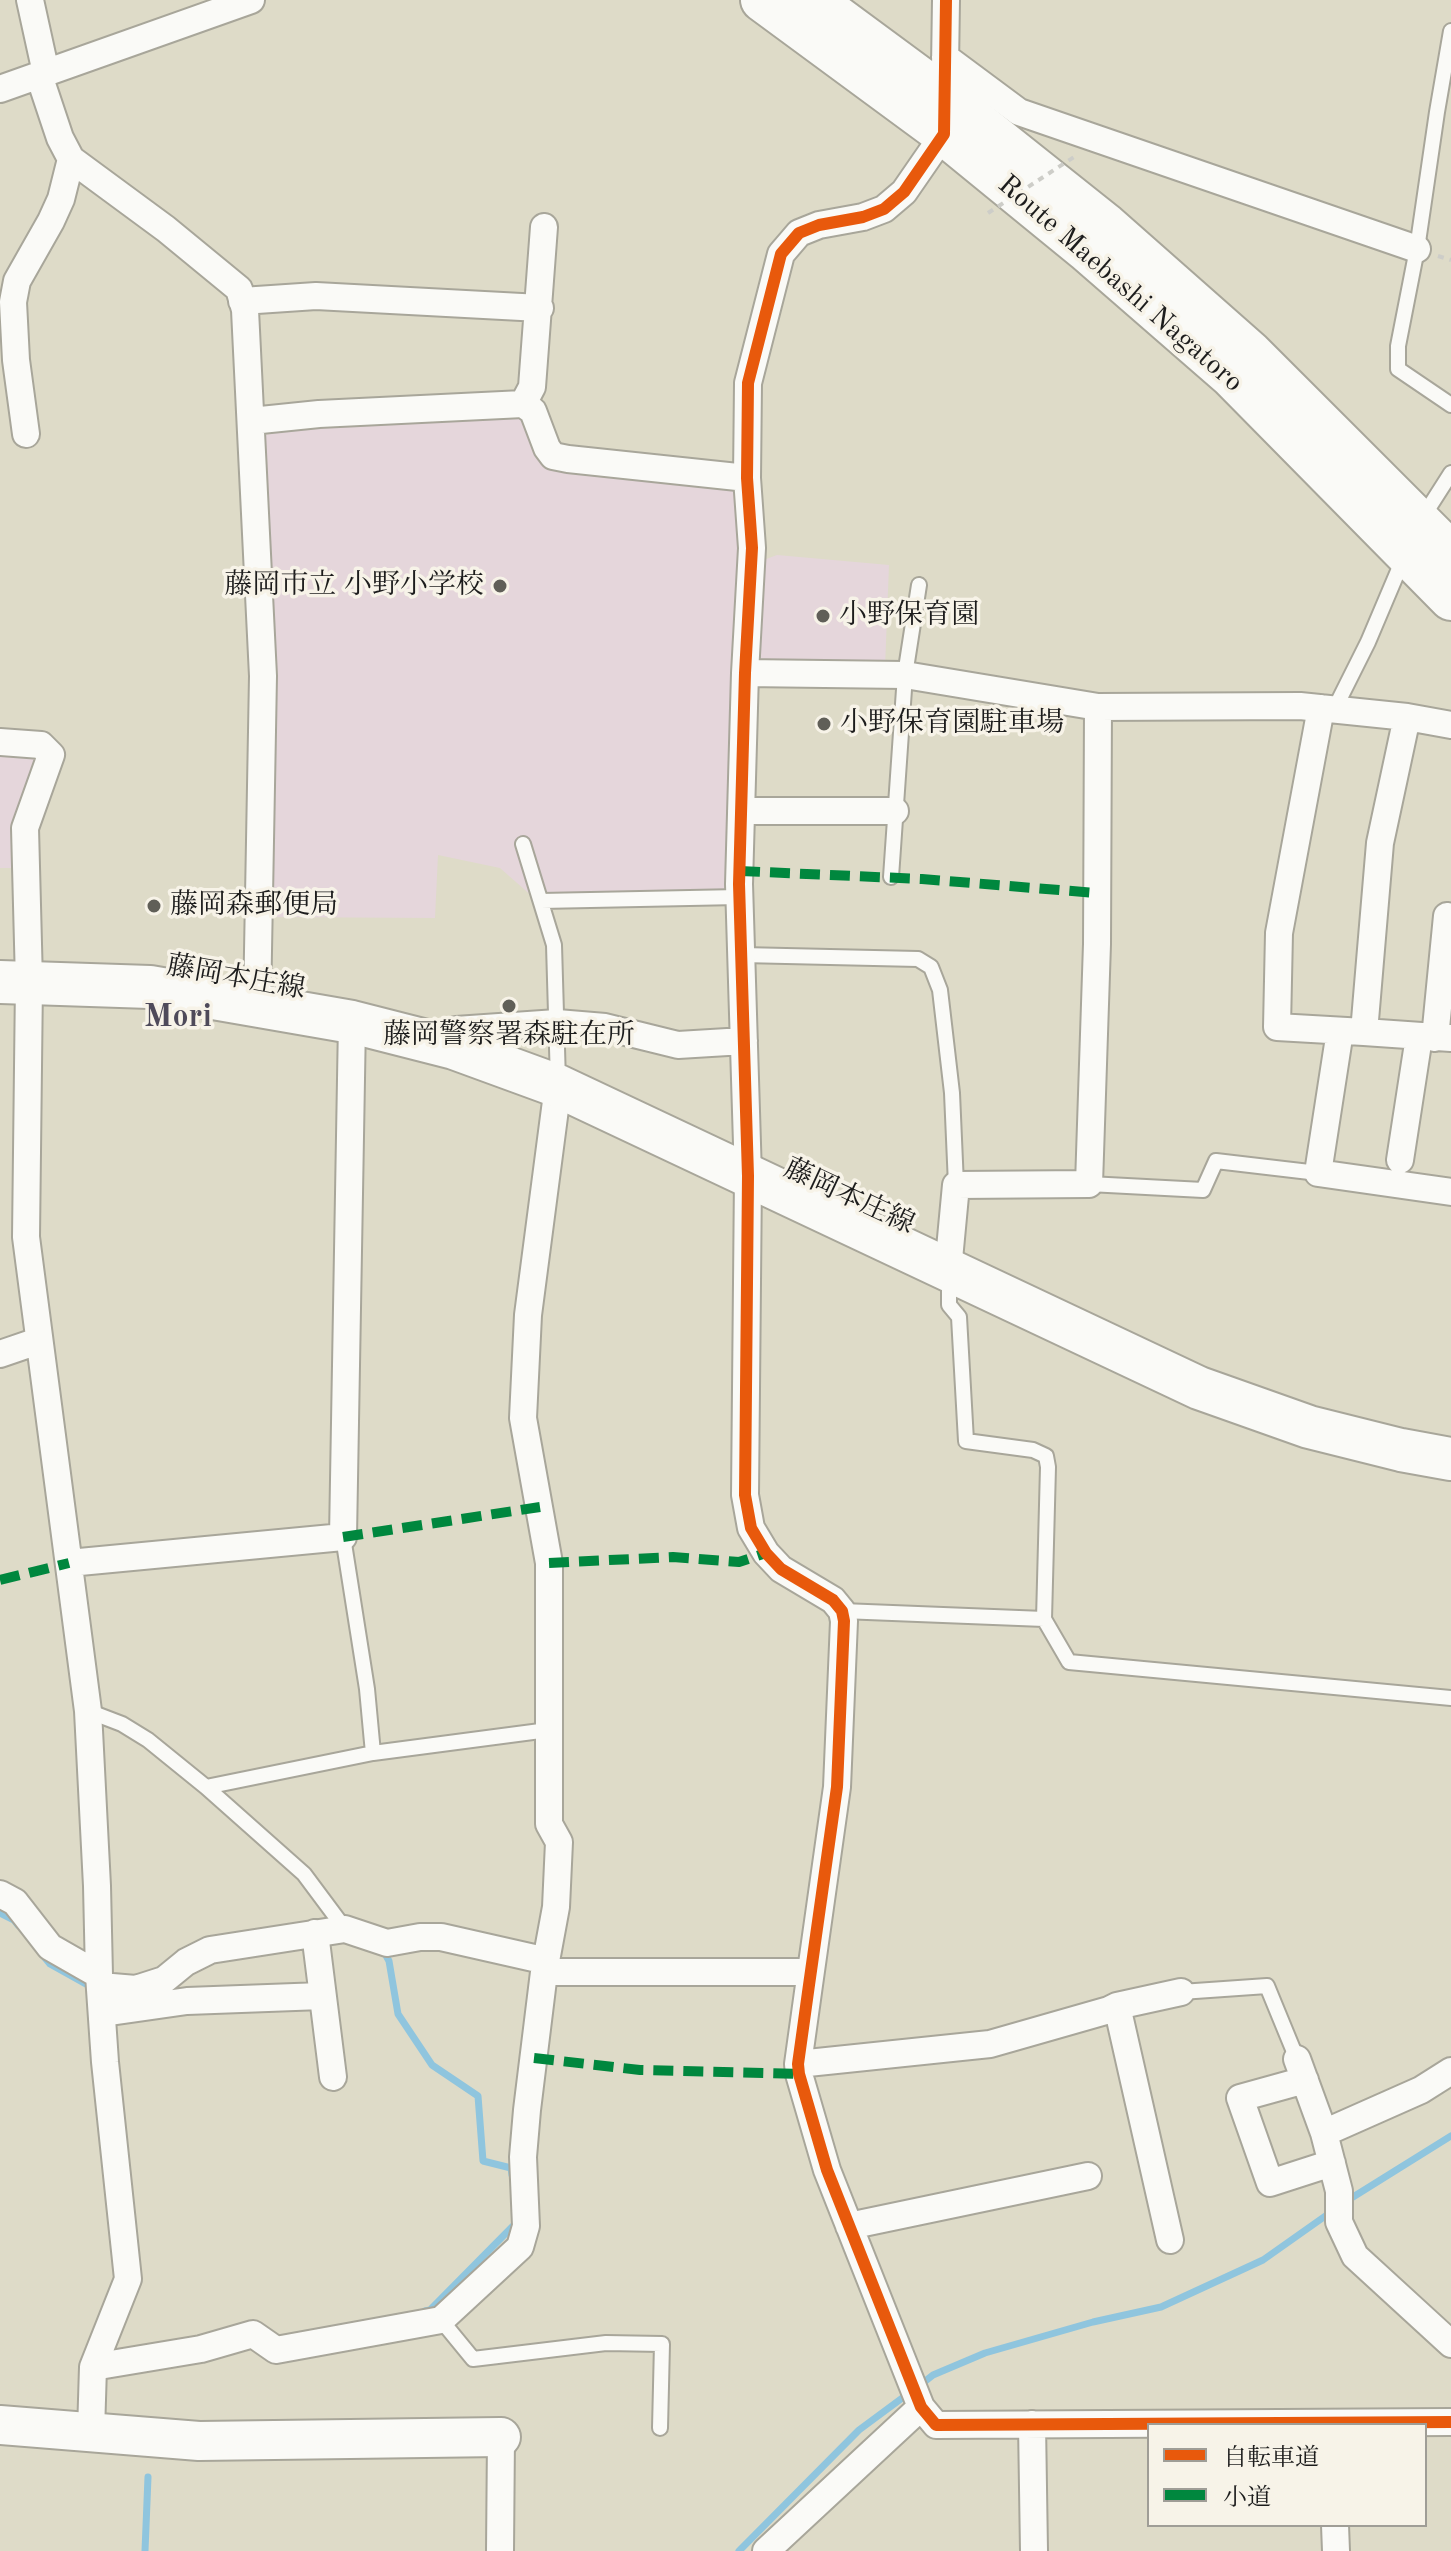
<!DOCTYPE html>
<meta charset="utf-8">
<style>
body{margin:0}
#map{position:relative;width:1451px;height:2551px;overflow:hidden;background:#dedbc8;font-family:"Old Standard TT","Noto Serif JP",serif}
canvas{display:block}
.legend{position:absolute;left:1147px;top:2423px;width:280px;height:104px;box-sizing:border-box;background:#f7f3e8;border:2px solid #9f9d96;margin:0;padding:10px 14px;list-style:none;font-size:24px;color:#1c1c1c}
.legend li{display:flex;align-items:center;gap:16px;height:40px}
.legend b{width:40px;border:2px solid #9f9d96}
</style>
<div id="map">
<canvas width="1451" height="2551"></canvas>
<ul class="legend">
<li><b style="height:10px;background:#e8590c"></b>自転車道</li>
<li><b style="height:10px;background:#00873e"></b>小道</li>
</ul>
</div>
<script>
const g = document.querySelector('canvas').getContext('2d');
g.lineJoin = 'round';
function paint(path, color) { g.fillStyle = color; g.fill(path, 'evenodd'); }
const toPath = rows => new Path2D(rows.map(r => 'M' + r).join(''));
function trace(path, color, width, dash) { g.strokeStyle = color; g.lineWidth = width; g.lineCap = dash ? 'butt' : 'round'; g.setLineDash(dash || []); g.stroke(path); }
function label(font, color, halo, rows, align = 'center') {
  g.font = font + ' "Old Standard TT","Noto Serif JP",serif'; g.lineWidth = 7; g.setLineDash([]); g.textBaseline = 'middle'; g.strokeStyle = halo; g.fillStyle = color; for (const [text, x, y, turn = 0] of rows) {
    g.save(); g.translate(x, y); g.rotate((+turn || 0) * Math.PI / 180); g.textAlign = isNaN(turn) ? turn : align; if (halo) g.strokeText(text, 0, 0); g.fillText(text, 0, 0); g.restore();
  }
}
const built = toPath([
 [525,411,543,465,724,482,740,497,731,682,729,892,533,897,500,868,438,855,435,918,263,917,260,436,311,425],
 [777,555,889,565,885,668,759,667,761,561],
 [0,752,35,754,40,764,17,868,0,868]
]);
const stream = toPath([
 [0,1913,14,1920,18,1925],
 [383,1950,389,1961,398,2014,432,2065,478,2096,483,2161,511,2168,512,2175],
 [41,1953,50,1964,93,1988],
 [1345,2202,1451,2136],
 [425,2311,430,2310,516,2223],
 [919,2386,933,2375,985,2353,1093,2322,1161,2307,1263,2260,1331,2212],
 [145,2551,148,2477],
 [739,2551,859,2430,909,2393]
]);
const path = toPath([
 [1438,256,1451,260]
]);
const lane = toPath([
 [1451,31,1437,112,1417,249,1398,346,1398,369,1451,405],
 [1421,520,1451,473],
 [1334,710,1368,642,1404,557],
 [523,844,554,945,558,1082],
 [891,877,905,675,919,585],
 [541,901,739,897],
 [742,955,918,959,931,967,940,990,952,1093,956,1185],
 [1089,1184,1203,1190,1216,1161,1318,1173],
 [949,1274,949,1305,959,1317,966,1441,1033,1450,1046,1456,1048,1467,1044,1619],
 [343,1537,367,1689,373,1753],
 [842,1611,1044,1619,1069,1662,1451,1698],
 [88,1711,122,1724,148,1740,206,1787,304,1874,345,1929],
 [206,1787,373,1753,548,1730],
 [1181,1992,1267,1986,1297,2059],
 [441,2320,473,2359,606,2343,662,2344,660,2428]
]);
const street = toPath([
 [30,0,46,73],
 [946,0,944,134,904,192,884,209,863,217,819,225,799,233,781,254,748,383,747,478,752,548,745,673,739,884,748,1176,745,1495,751,1528,766,1553,781,1569,833,1600,842,1611,844,1621,837,1787,809,1985,798,2064,799,2074,827,2170,921,2407,936,2425,1451,2422],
 [945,57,1019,112,1417,249],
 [39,75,60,138,71,159,166,229,239,289,245,310,263,676,257,1006],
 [0,89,251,0],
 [242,301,316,296,540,308],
 [523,404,532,387,544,227],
 [251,421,319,414,523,404,533,411,547,448,553,456,568,459,747,478],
 [26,434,16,360,13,302,17,281,51,221,61,199,71,159],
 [745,673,905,675,1098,707,1300,706,1407,717,1451,725],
 [1321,708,1279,933,1277,1027,1364,1032],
 [1407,717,1380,843,1364,1032,1451,1038],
 [0,742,41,745,51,755,25,828,29,982,26,1237,88,1711,97,1886,99,1975,105,2062,128,2279,93,2367,91,2432],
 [741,811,895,811],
 [1340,1031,1318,1173,1451,1192],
 [1435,1038,1447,916],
 [447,1046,456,1030,557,1023,605,1027,678,1045,744,1041],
 [1400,1160,1419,1037],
 [948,1270,956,1185,1089,1184,1097,944,1098,707],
 [0,1354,38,1341],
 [69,1563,343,1537,352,1022],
 [0,1894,15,1902,50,1947,99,1975],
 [315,1933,333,2077],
 [544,1972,810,1972],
 [100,1986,136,1989,164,1980,186,1962,210,1950,345,1929,387,1943,420,1937,441,1937,547,1961],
 [1117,2006,1170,2240],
 [103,2013,187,2001,322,1996],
 [1297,2059,1324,2133,1339,2191,1339,2222,1355,2256,1451,2344],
 [798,2064,990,2044,1109,2010,1117,2006,1181,1992],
 [1305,2080,1240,2098,1270,2183,1332,2163],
 [1324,2133,1421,2090,1451,2071],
 [849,2226,1088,2176],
 [93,2367,201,2349,253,2334,276,2350,441,2320,520,2247,526,2226,523,2157,527,2110,544,1972,556,1907,559,1842,549,1824,549,1563,523,1418,528,1315,558,1086],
 [1032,2424,1034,2551],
 [1335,2525,1336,2551],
 [500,2551,501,2437],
 [766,2551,921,2407]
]);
const secondary = toPath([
 [0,2425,199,2441,501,2437]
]);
const primary = toPath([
 [762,0,944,134,1086,250,1232,377,1451,599],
 [814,0,944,96,1106,225,1251,353,1451,553],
 [0,982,150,987,352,1022,454,1048,558,1086,1199,1388,1309,1427,1401,1450,1451,1459]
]);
const pathBridge = toPath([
 [988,213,1074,157]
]);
const quiet = toPath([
 [740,871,922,879,1096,893],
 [343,1537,540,1507],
 [549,1563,673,1557,739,1562,766,1553],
 [0,1580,69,1563],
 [534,2058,640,2070,799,2074]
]);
const cycleway = toPath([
 [946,0,944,134,904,192,884,209,863,217,819,225,799,233,781,254,748,383,747,478,752,548,745,673,739,884,748,1176,745,1495,751,1528,766,1553,781,1569,833,1600,842,1611,844,1621,837,1787,809,1985,798,2064,799,2074,827,2170,921,2407,936,2425,1451,2422]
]);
const markers = [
 [500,586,8,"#605f58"],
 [823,616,8,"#605f58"],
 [824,724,8,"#605f58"],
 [154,906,8,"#605f58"],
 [509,1006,8,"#605f58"]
];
const streetNames = [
 ["Route Maebashi Nagatoro",1120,284,41],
 ["藤岡本庄線",236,978,10],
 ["藤岡本庄線",849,1197,25]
];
const poiNames = [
 ["藤岡市立 小野小学校",484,586,"right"],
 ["小野保育園",839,616],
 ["小野保育園駐車場",840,724],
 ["藤岡森郵便局",170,906],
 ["藤岡警察署森駐在所",509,1036,"center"]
];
const quarterNames = [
 ["Mori",178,1018]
];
paint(built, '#e5d6db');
trace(stream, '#8fc5de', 7);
trace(lane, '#a8a69a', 18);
trace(street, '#a8a69a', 30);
trace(secondary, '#a8a69a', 42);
trace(primary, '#a8a69a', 46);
trace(path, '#cdcdc8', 4, [6, 6]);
trace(lane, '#fafaf7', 14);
trace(street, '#fafaf7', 26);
trace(secondary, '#fafaf7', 38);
trace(primary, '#fafaf7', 42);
trace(pathBridge, '#cdcdc8', 4, [6, 6]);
trace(quiet, '#00873e', 10, [20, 10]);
trace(cycleway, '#e8590c', 12);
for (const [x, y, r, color] of markers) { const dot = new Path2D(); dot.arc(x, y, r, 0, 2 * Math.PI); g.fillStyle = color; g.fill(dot); trace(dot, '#f7f3e8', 3); }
label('28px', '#1c1c1c', '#f7f3e8', streetNames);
label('28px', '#1c1c1c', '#f7f3e8', poiNames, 'left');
label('bold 32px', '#4e4a5a', '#f7f3e8', quarterNames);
</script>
